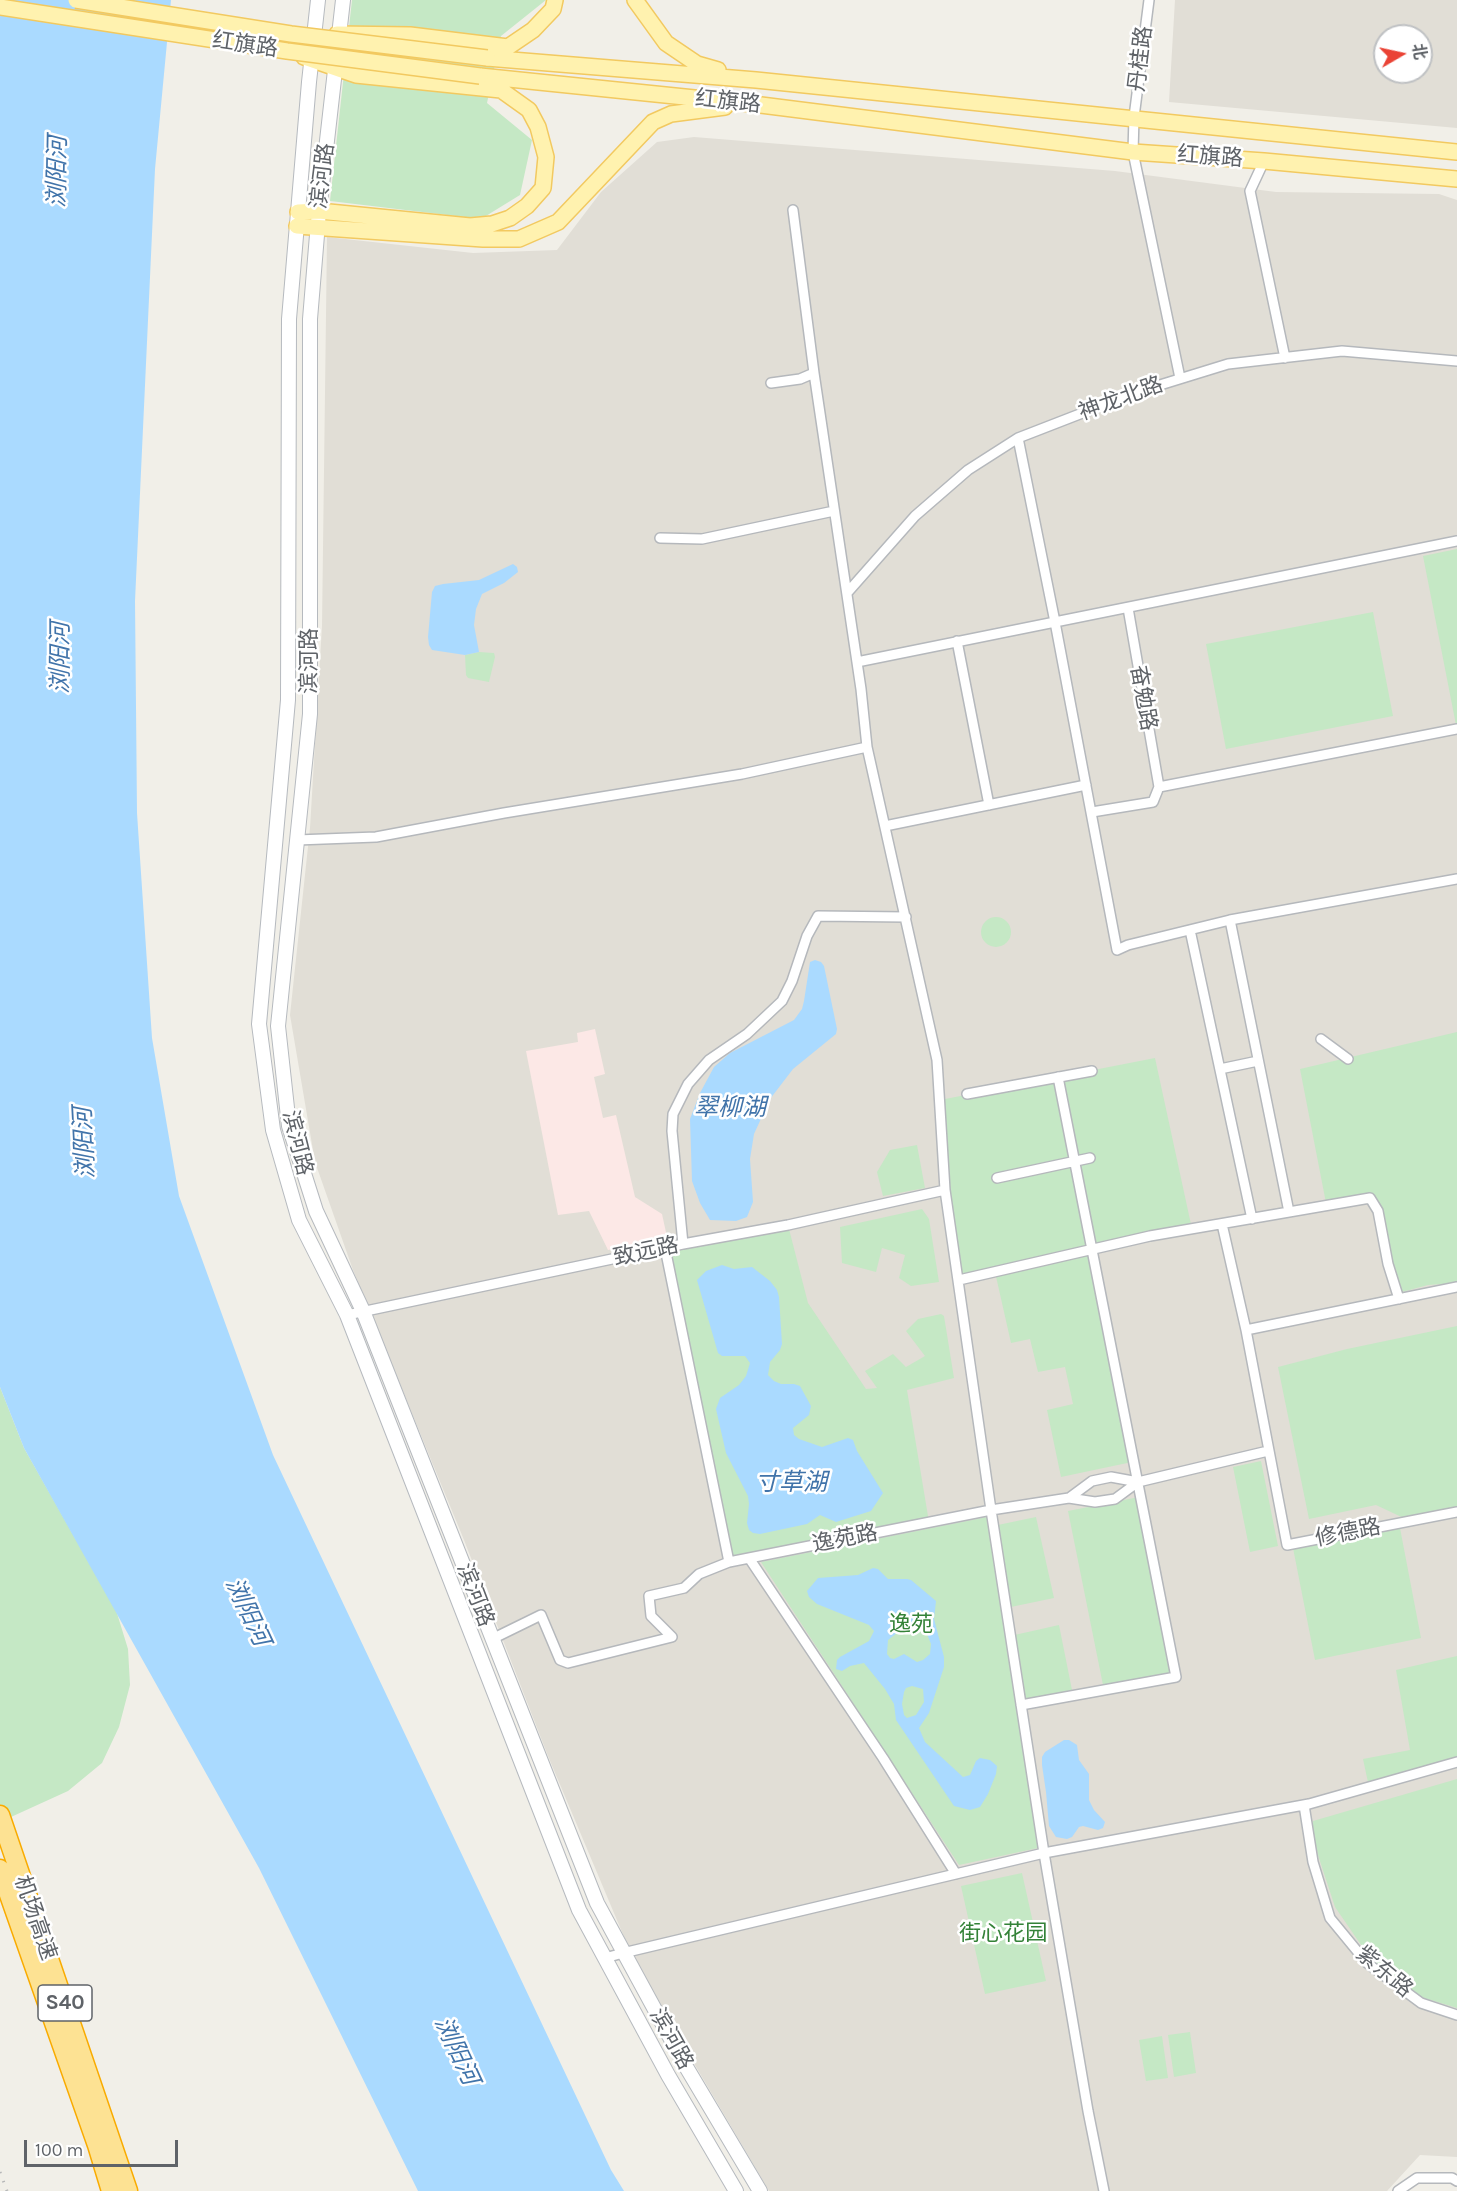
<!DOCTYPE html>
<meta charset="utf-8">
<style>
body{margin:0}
#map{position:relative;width:1457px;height:2191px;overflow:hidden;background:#f1efe8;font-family:Karla,"Noto Sans SC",sans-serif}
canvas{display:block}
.north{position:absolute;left:1373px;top:24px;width:60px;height:60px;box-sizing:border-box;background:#fff;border:2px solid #bfc1c3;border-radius:50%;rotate:81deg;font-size:16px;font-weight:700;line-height:24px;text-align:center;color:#5f6368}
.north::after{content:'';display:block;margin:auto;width:21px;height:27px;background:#ea4335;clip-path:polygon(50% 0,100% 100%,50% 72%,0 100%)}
.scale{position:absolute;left:24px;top:2140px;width:154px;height:27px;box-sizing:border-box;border:3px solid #5f6368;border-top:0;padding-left:8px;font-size:18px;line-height:21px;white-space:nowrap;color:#5f6368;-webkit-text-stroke:4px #fff;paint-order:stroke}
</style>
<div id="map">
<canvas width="1457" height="2191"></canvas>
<div class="north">北</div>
<div class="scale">100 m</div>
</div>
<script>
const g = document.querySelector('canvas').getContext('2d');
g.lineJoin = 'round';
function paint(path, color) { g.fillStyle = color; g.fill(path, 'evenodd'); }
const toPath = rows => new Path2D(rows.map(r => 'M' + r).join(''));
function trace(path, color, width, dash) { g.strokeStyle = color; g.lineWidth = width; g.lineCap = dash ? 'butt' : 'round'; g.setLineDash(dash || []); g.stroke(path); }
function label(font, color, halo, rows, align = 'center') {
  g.font = font + ' Karla,"Noto Sans SC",sans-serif'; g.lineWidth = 5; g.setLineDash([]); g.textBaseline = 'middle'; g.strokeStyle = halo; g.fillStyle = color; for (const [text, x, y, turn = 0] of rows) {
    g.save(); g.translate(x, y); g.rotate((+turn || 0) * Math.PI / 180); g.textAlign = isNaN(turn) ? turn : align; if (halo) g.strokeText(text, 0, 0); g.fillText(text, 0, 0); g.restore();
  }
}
const education = toPath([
 [1175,0,1457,0,1457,128,1169,102],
 [1385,36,1421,36,1421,72,1385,72],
 [694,137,1115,171,1276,192,1439,194,1457,200,1457,2157,1420,2155,1387,2191,769,2191,635,1963,548,1756,464,1540,353,1270,315,1162,290,1015,310,828,322,626,327,237,473,253,557,250,601,192,657,142]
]);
const medical = toPath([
 [595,1029,605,1074,594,1077,603,1118,616,1115,635,1197,662,1214,667,1237,608,1250,589,1211,558,1215,526,1051,578,1042,577,1033]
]);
const green = toPath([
 [352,0,546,0,501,36,487,103,532,140,520,195,481,219,330,201],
 [1457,549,1457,725,1456,725,1423,556],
 [1373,612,1393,716,1226,749,1206,644],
 [479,652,494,653,495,657,489,682,468,678,466,675,465,655],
 '981 932a15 15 0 1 1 30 0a15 15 0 1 1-30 0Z',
 [1457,1032,1457,1283,1428,1285,1402,1292,1380,1244,1372,1193,1326,1203,1300,1069],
 [1155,1058,1192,1229,1094,1251,1132,1462,1061,1477,1047,1410,1073,1404,1065,1367,1038,1372,1030,1339,1011,1343,995,1272,959,1280,940,1100],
 [917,1145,925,1188,883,1196,877,1172,890,1150],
 [922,1209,929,1219,939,1282,911,1286,899,1278,905,1255,882,1248,876,1272,842,1263,840,1227],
 [788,1225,808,1303,866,1389,877,1388,865,1371,893,1354,906,1367,925,1356,906,1331,918,1319,941,1314,944,1316,954,1378,907,1390,929,1522,729,1562,665,1248],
 [1457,1326,1457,1512,1410,1521,1376,1505,1309,1519,1278,1367,1347,1349],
 [0,1387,24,1448,116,1610,128,1649,130,1685,119,1727,102,1763,68,1791,0,1822],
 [1261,1461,1278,1546,1250,1552,1233,1467],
 [1139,1497,1176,1677,1104,1690,1068,1511],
 [987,1517,1038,1848,959,1865,761,1562],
 [1036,1517,1054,1598,1006,1608,993,1526],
 [1400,1528,1421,1638,1315,1660,1293,1548],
 [1059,1625,1073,1695,1021,1705,1010,1636],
 [1457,1656,1457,1760,1369,1787,1363,1759,1410,1750,1396,1670],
 [1457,1779,1457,2008,1421,1997,1370,1958,1335,1907,1318,1855,1312,1828,1313,1821],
 [1022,1873,1046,1981,985,1994,961,1886],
 [1190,2032,1196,2073,1174,2077,1168,2035],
 [1162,2036,1168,2078,1146,2081,1139,2040]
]);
const water = toPath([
 [0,0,171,0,155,169,135,601,137,813,152,1038,179,1196,273,1455,611,2170,624,2191,418,2191,259,1868,24,1448,0,1387],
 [513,564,517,567,518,572,504,583,482,594,476,609,474,625,479,652,465,655,432,650,429,645,428,637,432,592,435,586,443,584,479,580],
 [815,960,821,962,824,966,837,1029,836,1034,793,1069,770,1099,754,1134,750,1159,753,1202,747,1217,736,1221,710,1220,700,1203,692,1181,690,1119,700,1093,714,1067,730,1053,794,1020,802,1009,804,1001,810,962],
 [722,1265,734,1269,752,1267,770,1281,777,1290,779,1297,782,1344,780,1350,770,1362,768,1375,774,1381,781,1384,794,1384,800,1386,811,1406,809,1415,793,1428,794,1435,799,1439,822,1447,848,1438,853,1440,857,1451,883,1493,871,1511,836,1522,820,1515,807,1524,760,1534,753,1533,749,1530,747,1523,749,1504,748,1496,726,1453,716,1409,720,1398,739,1385,746,1376,750,1363,745,1356,722,1356,718,1353,697,1280,706,1271],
 [873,1568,878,1569,888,1579,907,1579,911,1580,936,1601,934,1619,944,1657,944,1667,929,1713,919,1728,925,1742,963,1777,970,1775,976,1761,980,1758,990,1760,997,1766,996,1774,988,1794,980,1807,970,1810,954,1806,896,1720,894,1704,885,1689,864,1663,850,1666,842,1671,836,1669,837,1660,840,1657,869,1641,874,1631,869,1625,817,1604,809,1597,807,1591,818,1578,858,1575],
 [912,1626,920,1628,927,1634,931,1644,930,1654,923,1660,917,1662,904,1654,894,1659,890,1658,887,1654,888,1640,903,1628],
 [912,1686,923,1689,924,1702,916,1715,907,1718,904,1715,902,1704,904,1692,906,1688],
 [1064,1740,1069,1740,1077,1745,1079,1760,1089,1774,1089,1800,1094,1810,1105,1822,1103,1828,1098,1830,1083,1826,1079,1827,1072,1837,1067,1839,1056,1837,1049,1826,1046,1792,1042,1765,1042,1757,1045,1752]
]);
const street = toPath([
 [1149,0,1134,117,1133,152,1180,378],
 [1264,161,1250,191,1285,358],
 [793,210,814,373,861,689,867,747,937,1060,945,1190,991,1510,1044,1853,1088,2111,1104,2191],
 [771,383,800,379,814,373],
 [1018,438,1055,622,1457,541],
 [660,538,702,539,834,511],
 [847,593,915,516,968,470,1018,438,1134,393,1228,364,1342,351,1457,361],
 [1128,608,1159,787],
 [957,641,989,805],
 [857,662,1055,622,1117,950,1128,945,1230,920,1457,879],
 [1092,812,1153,802,1159,787,1457,729],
 [885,826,1086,785],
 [297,840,376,837,504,813,742,774,867,747],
 [1230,920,1289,1212],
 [1190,930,1252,1219],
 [1321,1039,1348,1059],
 [1220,1069,1258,1061],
 [967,1094,1092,1071],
 [997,1178,1090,1158],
 [1222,1224,1246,1330,1287,1545,1457,1512],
 [683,1244,672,1131,673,1114,688,1084,709,1060,747,1034,782,1001,792,981,807,936,818,916,906,917],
 [665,1248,729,1562,991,1510,1069,1498,1092,1481,1111,1477,1138,1482,1268,1451],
 [959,1280,1150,1236,1370,1198,1378,1211,1388,1264,1399,1299],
 [347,1315,683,1244,788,1225,945,1190],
 [1246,1330,1457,1287],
 [1069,1498,1095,1502,1115,1499,1138,1482],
 [749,1558,883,1758,956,1874],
 [492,1639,541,1615,560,1660,568,1663,672,1637,651,1616,649,1596,684,1588,699,1574,729,1562],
 [1021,1705,1176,1677,1058,1077],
 [1304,1805,1313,1862,1330,1918,1367,1963,1421,2003,1457,2015],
 [605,1958,623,1953,1044,1853,1309,1804,1457,1762],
 [1398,2191,1417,2178,1452,2178,1457,2181]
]);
const secondary = toPath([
 [318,0,309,82,289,319,288,700,259,1024,273,1130,299,1220,347,1315,579,1910,668,2075,736,2191],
 [343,0,319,211,310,319,310,714,278,1026,289,1126,316,1211,363,1311,597,1903,685,2065,760,2191]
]);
const primary = toPath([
 [635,0,666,43,697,64,718,70],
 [337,34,410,35,508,47,533,30,553,9,555,0],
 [487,58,756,80,1457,152],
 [480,76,753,104,1133,152,1264,161,1457,179],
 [298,212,319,211,470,226,492,224,510,218,527,206,543,188,546,157,538,127,529,110,501,90,356,75,304,57],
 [297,226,483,239,519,239,558,222,653,122,671,114,725,107]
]);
const highway = toPath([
 [0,1815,128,2191],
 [0,1869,97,2145,111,2191]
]);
const rail = toPath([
 [0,2172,7,2191]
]);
const primaryBridge = toPath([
 [76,0,291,34,487,58],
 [0,7,287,51,480,76]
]);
const shields = [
 [65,2003,54]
];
const shieldNames = [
 ["S40",65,2003]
];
const streetNames = [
 ["红旗路",245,45,8],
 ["丹桂路",1141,59,-83],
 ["红旗路",728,102,6],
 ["红旗路",1210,157,4],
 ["滨河路",323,176,-83],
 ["神龙北路",1121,399,-20],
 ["滨河路",310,661,-90],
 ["奋勉路",1143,698,80],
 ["滨河路",297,1143,76],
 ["致远路",646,1252,-12],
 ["修德路",1348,1533,-11],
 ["逸苑路",845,1539,-11],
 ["滨河路",475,1595,69],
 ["机场高速",35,1918,71],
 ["紫东路",1384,1972,40],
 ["滨河路",671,2039,61]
];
const parkNames = [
 ["逸苑",911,1625],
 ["街心花园",1003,1934]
];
const waterNames = [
 ["浏阳河",58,172,-89],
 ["浏阳河",61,658,-90],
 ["翠柳湖",730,1108],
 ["浏阳河",85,1143,-93],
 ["寸草湖",791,1483],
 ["浏阳河",247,1612,65],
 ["浏阳河",456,2051,65]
];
paint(education, '#e1ded6');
paint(medical, '#fce8e6');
paint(green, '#c5e8c5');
paint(water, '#aadaff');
trace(street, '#b5b8bc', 12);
trace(secondary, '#b6babf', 16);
trace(primary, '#f2c960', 18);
trace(highway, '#f9ab00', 21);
trace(street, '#fff', 9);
trace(secondary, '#fff', 14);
trace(primary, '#fff2af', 15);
trace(highway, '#fde293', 18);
trace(rail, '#b6b7b8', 3, [1.5, 8]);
trace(primaryBridge, '#f2c960', 18, []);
trace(primaryBridge, '#fff2af', 15);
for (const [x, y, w] of shields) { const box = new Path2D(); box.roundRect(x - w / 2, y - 18, w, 36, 4.5); g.fillStyle = '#fff'; g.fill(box); trace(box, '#5f6368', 1.5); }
label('bold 21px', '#5f6368', null, shieldNames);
label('22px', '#5f6368', '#fff', streetNames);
label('22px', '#348238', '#fff', parkNames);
label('italic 24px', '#4174aa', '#fff', waterNames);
</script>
